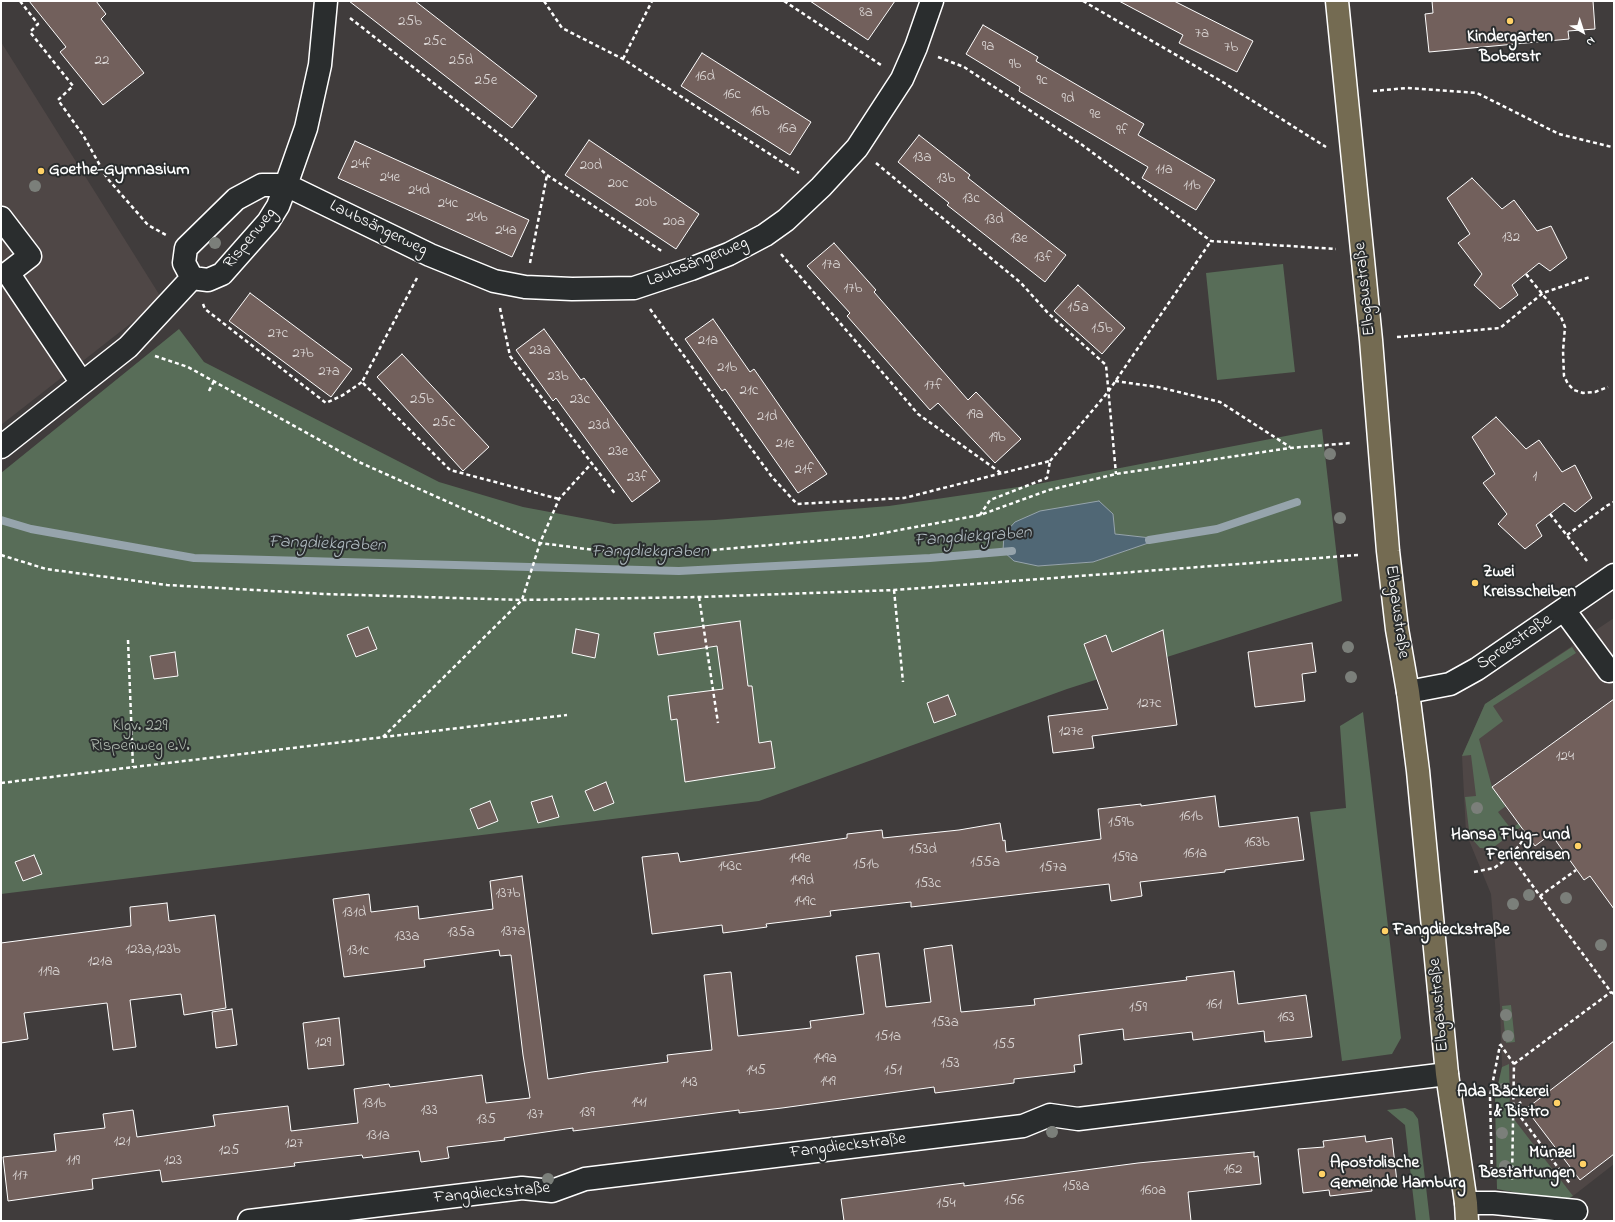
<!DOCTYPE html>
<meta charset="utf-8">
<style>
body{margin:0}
#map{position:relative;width:1615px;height:1222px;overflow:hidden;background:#403c3c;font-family:"Indie Flower",sans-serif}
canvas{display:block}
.frame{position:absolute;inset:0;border:2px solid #fff;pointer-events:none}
.north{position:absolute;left:1563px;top:12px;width:40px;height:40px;-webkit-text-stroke:3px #2a2d2e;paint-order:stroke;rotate:141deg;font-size:11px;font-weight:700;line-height:16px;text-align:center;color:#fff}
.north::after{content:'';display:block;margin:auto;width:14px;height:18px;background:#fff;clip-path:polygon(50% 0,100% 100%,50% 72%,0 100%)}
</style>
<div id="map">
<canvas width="1615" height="1222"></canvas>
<div class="frame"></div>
<div class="north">N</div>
</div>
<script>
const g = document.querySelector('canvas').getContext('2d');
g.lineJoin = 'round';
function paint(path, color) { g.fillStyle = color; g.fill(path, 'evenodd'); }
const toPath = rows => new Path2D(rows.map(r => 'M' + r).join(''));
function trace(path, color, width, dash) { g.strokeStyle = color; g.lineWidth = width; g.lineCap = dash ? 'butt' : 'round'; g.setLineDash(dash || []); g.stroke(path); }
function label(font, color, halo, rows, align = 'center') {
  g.font = font + ' "Indie Flower",sans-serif'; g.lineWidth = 4; g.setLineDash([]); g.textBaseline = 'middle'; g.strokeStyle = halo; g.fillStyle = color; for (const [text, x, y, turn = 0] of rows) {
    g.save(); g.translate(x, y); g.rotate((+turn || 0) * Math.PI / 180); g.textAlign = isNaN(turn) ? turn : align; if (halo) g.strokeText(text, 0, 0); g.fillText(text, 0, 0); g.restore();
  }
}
const built = toPath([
 [1,42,162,299,1,425],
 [1614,618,1614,1164,1573,1196,1565,1200,1557,1200,1497,1189,1495,1098,1502,1067,1500,1006,1491,894,1466,833,1462,756,1485,704]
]);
const green = toPath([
 [1283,264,1295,372,1217,380,1206,273],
 [179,329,204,362,439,482,523,507,614,524,715,520,889,506,1032,485,1322,429,1342,601,1067,689,759,801,1,894,1,473],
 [1113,514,1115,535,1159,539,1093,562,1037,566],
 [1572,647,1576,653,1493,706,1503,721,1479,739,1492,787,1506,806,1498,812,1511,829,1519,823,1521,827,1491,849,1480,848,1473,840,1469,830,1465,797,1476,796,1471,755,1462,756,1485,704],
 [1363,712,1401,1038,1392,1054,1342,1061,1310,812,1346,808,1340,726],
 [1511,1005,1515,1042,1506,1043,1502,1006],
 [1509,1064,1510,1114,1573,1196,1565,1200,1557,1200,1497,1189,1495,1098,1502,1067],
 [1405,1108,1413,1112,1418,1119,1430,1221,1416,1221,1405,1125,1387,1110]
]);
const water = toPath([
 [1099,501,1113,514,1115,534,1160,539,1093,562,1038,566,1014,561,1003,551,1004,534,1015,522,1040,511,1099,501]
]);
const stream = toPath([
 [1,520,31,529,194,558,679,571,930,558,1012,551],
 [1149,540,1217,529,1297,502]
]);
const building = toPath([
 [29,1,96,1,106,14,101,19,144,73,103,105,60,52,66,47,29,1],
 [349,1,415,1,537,96,512,128,349,1],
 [810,1,895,1,868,40,810,1],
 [1119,1,1174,1,1253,41,1237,72,1179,43,1183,35,1119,1],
 [1432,1,1593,1,1595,29,1568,31,1569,39,1429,52,1425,14,1433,13,1432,1],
 [983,25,1038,57,1036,61,1144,124,1138,135,1215,180,1196,210,1142,178,1148,167,1019,91,1020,87,966,54,983,25],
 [702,53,811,122,790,155,681,86,702,53],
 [919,135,970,175,968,178,1066,255,1045,282,947,205,949,203,898,162,919,135],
 [589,140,699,214,676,249,565,175,589,140],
 [355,141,529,220,512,257,338,178,355,141],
 [1472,178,1502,209,1514,200,1537,231,1551,226,1567,258,1550,271,1539,263,1512,285,1518,295,1500,309,1474,285,1482,274,1458,243,1470,234,1447,198,1472,178],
 [834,243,876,290,874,292,968,400,976,392,1021,439,995,463,938,403,930,410,847,316,850,313,807,266,834,243],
 [1078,285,1125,328,1102,354,1054,311,1078,285],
 [250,293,352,369,331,397,229,321,250,293],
 [713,319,750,372,754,369,827,474,798,493,725,389,722,391,685,339,713,319],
 [544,329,581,380,584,378,660,481,632,502,556,398,553,401,516,350,544,329],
 [402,354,489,447,463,471,377,377,402,354],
 [1496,417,1526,449,1539,440,1562,472,1575,465,1592,498,1575,512,1564,503,1536,525,1542,536,1525,549,1498,524,1507,514,1483,483,1495,474,1472,437,1496,417],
 [740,621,748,686,752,686,759,743,771,741,775,768,685,782,677,719,671,720,668,696,723,689,717,646,658,655,654,633,740,621],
 [368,627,377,649,356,657,347,635,368,627],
 [576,629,599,634,595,658,572,653,576,629],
 [1163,630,1177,725,1092,736,1094,748,1053,753,1048,716,1108,709,1084,644,1106,635,1112,652,1163,630],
 [1312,643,1316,672,1302,674,1305,701,1255,707,1248,652,1312,643],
 [175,652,178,676,154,679,150,656,175,652],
 [948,695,956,715,934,723,927,703,948,695],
 [1614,699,1614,909,1590,876,1584,880,1551,834,1535,846,1492,787,1614,699],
 [606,782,614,803,594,811,585,791,606,782],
 [552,796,559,817,538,823,531,802,552,796],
 [1215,796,1219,827,1298,817,1304,860,1225,870,1225,872,1140,882,1142,896,1111,901,1109,884,911,907,911,902,830,911,831,916,766,924,767,927,723,933,722,925,652,934,642,857,678,853,680,862,847,838,847,834,882,830,883,838,959,830,1000,823,1003,841,1005,840,1006,852,1101,839,1098,809,1141,804,1141,806,1215,796],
 [490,801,498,821,478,829,470,809,490,801],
 [34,855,42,874,23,881,15,862,34,855],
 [522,876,548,1079,592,1072,668,1062,667,1055,712,1050,704,975,731,972,738,1036,811,1028,810,1021,864,1014,856,956,879,953,886,1007,931,1002,924,949,952,945,961,1012,1035,1005,1034,999,1187,980,1186,977,1234,971,1238,1004,1306,995,1312,1037,1265,1042,1264,1031,1193,1040,1192,1032,1124,1040,1123,1029,1079,1035,1082,1064,1074,1065,1075,1072,1014,1079,1014,1083,935,1093,934,1087,782,1108,739,1113,739,1110,573,1131,573,1128,504,1138,505,1140,447,1147,449,1158,421,1162,419,1151,363,1158,362,1155,294,1163,295,1166,162,1182,160,1170,92,1179,93,1189,8,1201,3,1157,56,1151,54,1134,105,1128,103,1114,133,1110,137,1137,215,1126,213,1115,288,1106,291,1131,358,1123,354,1089,389,1084,390,1087,482,1075,486,1103,530,1098,523,1055,511,955,500,956,499,950,424,960,425,967,344,977,333,899,369,894,371,912,418,906,419,919,493,909,490,881,522,876],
 [167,903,169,921,215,915,226,1008,184,1015,181,994,130,1000,136,1047,113,1050,107,1003,24,1013,28,1039,1,1043,1,943,131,926,130,907,167,903],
 [232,1009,237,1045,216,1048,212,1012,232,1009],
 [339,1018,344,1065,308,1069,303,1023,339,1018],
 [1614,1041,1614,1154,1580,1180,1526,1109,1614,1041],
 [1365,1136,1366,1142,1392,1138,1397,1182,1371,1185,1372,1191,1330,1196,1329,1190,1303,1193,1298,1149,1324,1147,1323,1141,1365,1136],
 [1254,1152,1254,1157,1258,1156,1261,1184,1188,1192,1191,1221,844,1221,841,1199,964,1183,964,1186,1138,1163,1254,1152]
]);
const path = toPath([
 [20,1,38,24,30,32,73,86,58,100,83,135,107,178,148,225,166,235],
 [544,1,562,28,623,59,799,173],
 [784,1,881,65],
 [1083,1,1221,81,1326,147],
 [350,18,513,145,547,175,663,252],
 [938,57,964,67,1081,144,1211,241,1336,249],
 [623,59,652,1],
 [1373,91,1407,88,1477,93,1559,134,1612,147],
 [876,163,1021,283,1048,313,1106,365,1116,474],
 [781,254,918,414,1001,473],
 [530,263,547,175],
 [1526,274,1561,317,1565,327,1563,351,1564,376,1568,384,1574,390,1583,393,1595,392,1608,387],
 [417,278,362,382,450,470,559,499],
 [203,304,205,309,326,403,343,395,362,382],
 [500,308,510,356,616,495],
 [650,309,772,477,797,504,904,498,1050,461,1047,478,990,500,980,515],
 [1397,337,1500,328,1543,293,1590,277],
 [155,356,188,367,361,463,540,543,610,552,701,551,862,537,980,515,1049,490,1116,474,1290,448,1351,443],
 [1115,381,1158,387,1220,402,1290,447],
 [209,391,214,381],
 [1050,461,1108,392,1211,241],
 [1550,514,1587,561],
 [1567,535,1608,505,1614,502],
 [1,555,46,569,167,585,325,594,522,600,699,597,894,590,1358,555],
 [894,590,903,682],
 [699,597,718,723],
 [128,640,133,767],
 [383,737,522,600,540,543,559,499,591,464],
 [1,783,567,715],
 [1511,856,1540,896,1576,870],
 [1474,872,1494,868,1511,856,1527,835],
 [1540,896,1611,992,1614,994],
 [1500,1044,1514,1064,1512,1180],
 [1514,1064,1611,992],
 [1521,1102,1514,1108,1571,1185],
 [1492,1178,1490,1096,1500,1045]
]);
const minor = toPath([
 [326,1,320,65,306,128,286,185,278,206,268,222,222,274,208,280,192,278,184,263,186,248,236,199,262,185,286,185,430,255,494,281,525,287,572,289,634,288,691,269,729,254,765,235,786,220,821,187,857,148,902,79,916,47,932,1],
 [1,218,30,256,8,273,82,383],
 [1,447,128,347,192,278],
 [1564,610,1609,671],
 [1408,692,1450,684,1477,669,1614,575],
 [1466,1203,1494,1203,1576,1211],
 [249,1221,522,1188,552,1191,585,1179,1023,1126,1050,1115,1078,1119,1447,1074]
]);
const major = toPath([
 [1337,1,1371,340,1388,551,1397,629,1408,692,1418,771,1447,1074,1466,1203,1467,1221]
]);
const trees = [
 [35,186],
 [215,243],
 [1330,454],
 [1340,518],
 [1348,647],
 [1351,677],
 [1477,808],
 [1529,895],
 [1566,898],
 [1513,904],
 [1601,945],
 [1506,1015],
 [1508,1036],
 [1503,1089],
 [1052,1132],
 [1502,1133],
 [1505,1166],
 [548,1179]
];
const markers = [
 [1510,21,4,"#ffd166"],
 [41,171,4,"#ffd166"],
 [1475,583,4,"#ffd166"],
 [1578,846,4,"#ffd166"],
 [1385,931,4,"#ffd166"],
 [1557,1103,4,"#ffd166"],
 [1583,1164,4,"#ffd166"],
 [1322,1174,4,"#ffd166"]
];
const numberNames = [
 ["8a",866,14],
 ["25b",410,23],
 ["7a",1202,35],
 ["25c",435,43],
 ["9a",988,48],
 ["7b",1231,49],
 ["22",102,62],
 ["25d",461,62],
 ["9b",1015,66],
 ["16d",705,78],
 ["25e",486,82],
 ["9c",1042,82],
 ["16c",732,96],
 ["9d",1068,100],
 ["16b",760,113],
 ["9e",1095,116],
 ["16a",787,130],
 ["9f",1122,132],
 ["13a",922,159],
 ["24f",361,166],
 ["20d",591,167],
 ["11a",1164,171],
 ["24e",390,179],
 ["13b",946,180],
 ["20c",618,185],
 ["11b",1192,187],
 ["24d",419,192],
 ["13c",971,200],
 ["20b",646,204],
 ["24c",448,205],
 ["24b",477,219],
 ["13d",994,221],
 ["20a",674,223],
 ["24a",506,232],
 ["132",1511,239],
 ["13e",1019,240],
 ["13f",1043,259],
 ["17a",831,266],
 ["17b",853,290],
 ["15a",1078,309],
 ["15b",1102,330],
 ["27c",278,335],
 ["21a",708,342],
 ["23a",540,352],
 ["27b",303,355],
 ["21b",727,369],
 ["27a",329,373],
 ["23b",558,378],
 ["17f",933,387],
 ["21c",749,392],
 ["25b",422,401],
 ["23c",580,401],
 ["19a",975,416],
 ["21d",767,418],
 ["25c",444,424],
 ["23d",599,427],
 ["19b",997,439],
 ["21e",785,445],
 ["23e",618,453],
 ["21f",804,471],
 ["1",1535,478],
 ["23f",637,479],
 ["127c",1149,705],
 ["127e",1071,733],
 ["124",1565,758],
 ["161b",1191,818],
 ["159b",1121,824],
 ["163b",1257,844],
 ["153d",923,851],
 ["161a",1195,855],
 ["159a",1125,859],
 ["149e",800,860],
 ["155a",985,864],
 ["151b",866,866],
 ["143c",730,868],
 ["157a",1053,869],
 ["149d",802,882],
 ["153c",928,885],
 ["137b",508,895],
 ["149c",805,903],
 ["131d",354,914],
 ["137a",513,933],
 ["135a",461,934],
 ["133a",407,938],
 ["123a,123b",153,951],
 ["131c",358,952],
 ["121a",100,963],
 ["119a",49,973],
 ["161",1214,1006],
 ["159",1138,1009],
 ["163",1286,1019],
 ["153a",945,1024],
 ["151a",888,1038],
 ["129",323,1044],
 ["155",1004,1046],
 ["149a",825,1060],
 ["153",950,1065],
 ["145",756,1072],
 ["151",893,1072],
 ["149",828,1083],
 ["143",689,1084],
 ["141",639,1104],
 ["131b",374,1105],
 ["133",429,1112],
 ["139",587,1114],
 ["137",535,1116],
 ["135",486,1121],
 ["131a",378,1137],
 ["121",122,1143],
 ["127",294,1145],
 ["125",229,1152],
 ["119",73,1162],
 ["123",173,1162],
 ["162",1233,1171],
 ["117",20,1177],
 ["158a",1076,1188],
 ["160a",1153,1192],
 ["156",1014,1202],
 ["154",946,1205]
];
const poiNames = [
 ["Kindergarten",1510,38,"center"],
 ["Boberstr",1510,58,"center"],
 ["Goethe-Gymnasium",49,171],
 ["Zwei",1483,573],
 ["Kreisscheiben",1483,593],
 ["Hansa Flug- und",1570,836,"right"],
 ["Ferienreisen",1570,856,"right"],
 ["Fangdieckstraße",1393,931],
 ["Ada Bäckerei",1549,1093,"right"],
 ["& Bistro",1549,1113,"right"],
 ["Münzel",1575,1154,"right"],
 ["Bestattungen",1575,1174,"right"],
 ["Apostolische",1330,1164],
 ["Gemeinde Hamburg",1330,1184]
];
const streetNames = [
 ["Laubsängerweg",378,229,26],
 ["Rispenweg",251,239,-51],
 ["Laubsängerweg",698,263,-22],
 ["Elbgaustraße",1366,289,-96],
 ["Elbgaustraße",1396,612,82],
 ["Spreestraße",1515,643,-34],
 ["Elbgaustraße",1440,1005,-95],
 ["Fangdieckstraße",848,1147,-7],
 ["Fangdieckstraße",492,1194,-5]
];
const parkNames = [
 ["Klgv. 229",140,727],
 ["Rispenweg e.V.",140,747]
];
const waterNames = [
 ["Fangdiekgraben",973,538,-4],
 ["Fangdiekgraben",327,545,2],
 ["Fangdiekgraben",650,553]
];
paint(built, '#4f4746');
paint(green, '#586d58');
paint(water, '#506775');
trace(water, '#96a4ac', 1);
trace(stream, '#96a4ac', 8);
paint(building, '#72605c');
trace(building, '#fff', 1);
trace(minor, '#fff', 25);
trace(major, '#fff', 25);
trace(path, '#fff', 2.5, [4, 3]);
trace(minor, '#2a2d2e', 22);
trace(major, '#746b52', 22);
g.fillStyle = '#7b7f7a';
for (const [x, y] of trees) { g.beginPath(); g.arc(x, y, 6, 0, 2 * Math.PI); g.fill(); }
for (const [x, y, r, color] of markers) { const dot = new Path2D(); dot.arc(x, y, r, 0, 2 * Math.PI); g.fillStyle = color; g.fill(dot); trace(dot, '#2a2d2e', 1.5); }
label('15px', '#dcd7d6', null, numberNames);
label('bold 17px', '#fff', '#2a2d2e', poiNames, 'left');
label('17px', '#fff', '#2a2d2e', streetNames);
label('17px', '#acb6ac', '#2a2d2e', parkNames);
label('italic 18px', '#b0bbc1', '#2a2d2e', waterNames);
</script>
